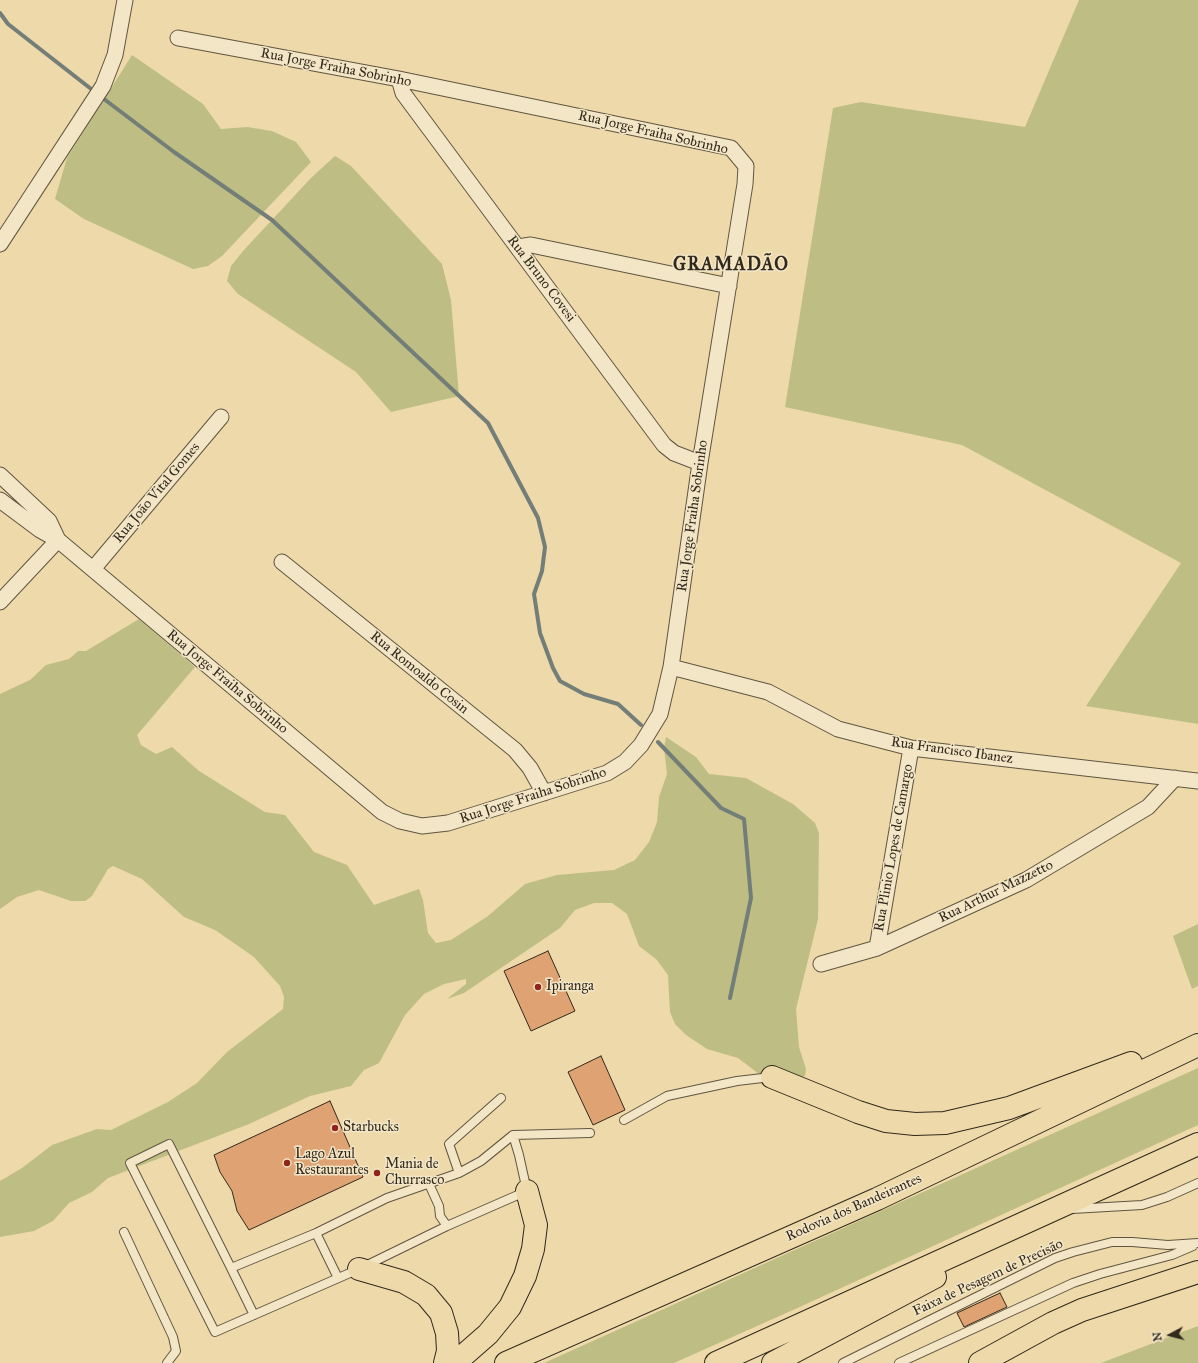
<!DOCTYPE html>
<meta charset="utf-8">
<style>
body{margin:0}
#map{position:relative;width:1198px;height:1363px;overflow:hidden;background:#edd9a9;font-family:"IM FELL Great Primer",serif}
canvas{display:block}
.north{position:absolute;left:1150px;top:1315px;width:40px;height:40px;-webkit-text-stroke:3px #f3e6c7;paint-order:stroke;rotate:263deg;font-size:11px;font-weight:700;line-height:16px;text-align:center;color:#32291d}
.north::after{content:'';display:block;margin:auto;width:14px;height:18px;background:#32291d;clip-path:polygon(50% 0,100% 100%,50% 72%,0 100%)}
</style>
<div id="map">
<canvas width="1198" height="1363"></canvas>
<div class="north">N</div>
</div>
<script>
const g = document.querySelector('canvas').getContext('2d');
g.lineJoin = 'round';
function paint(path, color) { g.fillStyle = color; g.fill(path, 'evenodd'); }
const toPath = rows => new Path2D(rows.map(r => 'M' + r).join(''));
function trace(path, color, width, dash) { g.strokeStyle = color; g.lineWidth = width; g.lineCap = dash ? 'butt' : 'round'; g.setLineDash(dash || []); g.stroke(path); }
function label(font, color, halo, rows, align = 'center') {
  g.font = font + ' "IM FELL Great Primer",serif'; g.lineWidth = 3; g.setLineDash([]); g.textBaseline = 'middle'; g.strokeStyle = halo; g.fillStyle = color; for (const [text, x, y, turn = 0] of rows) {
    g.save(); g.translate(x, y); g.rotate((+turn || 0) * Math.PI / 180); g.textAlign = isNaN(turn) ? turn : align; if (halo) g.strokeText(text, 0, 0); g.fillText(text, 0, 0); g.restore();
  }
}
const green = toPath([
 [1079,0,1198,0,1198,724,1086,706,1181,563,962,445,785,407,833,108,861,102,1025,127],
 [132,55,203,104,221,129,247,127,272,131,296,142,311,162,222,256,208,266,193,269,84,219,55,199,67,158],
 [335,156,351,166,442,264,451,300,459,396,391,412,356,372,238,294,227,281,231,266,243,251,311,178],
 [139,619,195,667,137,735,141,745,156,754,172,747,199,771,265,812,285,815,314,852,347,865,374,905,419,889,423,900,428,933,436,943,451,940,488,916,525,884,557,875,614,870,635,860,649,842,657,822,659,797,667,774,664,748,666,737,696,757,709,774,746,778,793,804,815,823,819,833,818,919,796,1009,799,1047,806,1069,805,1076,797,1078,759,1074,738,1058,707,1049,686,1035,675,1024,670,1012,668,975,656,959,639,946,627,914,612,903,594,903,575,910,560,928,464,993,447,999,466,984,466,979,444,984,424,994,405,1015,379,1063,364,1070,351,1086,310,1096,249,1124,108,1178,92,1192,69,1203,53,1221,34,1231,0,1237,0,1181,22,1168,52,1145,97,1129,111,1130,168,1102,197,1083,227,1052,283,1009,284,997,280,986,254,957,215,930,184,917,142,879,113,866,108,869,92,896,85,901,71,901,39,890,17,897,0,909,0,694,30,680,46,665,69,659,78,651,86,651],
 [1198,924,1198,986,1192,989,1173,936],
 [1198,1068,1198,1125,793,1310,674,1363,544,1363],
 [1198,1326,1198,1363,1101,1363]
]);
const stream = toPath([
 [0,13,8,24,95,92],
 [100,96,174,152,272,220,488,423,538,518,545,547,542,571,534,594,540,633,553,668,560,681,584,694,618,704,641,725],
 [658,742,721,808,744,819,751,898,730,998]
]);
const building = toPath([
 [548,951,575,1011,531,1031,504,971,548,951],
 [601,1056,625,1110,593,1125,568,1072,601,1056],
 [330,1101,363,1177,249,1230,237,1211,232,1191,220,1172,214,1155,330,1101],
 [1000,1293,1007,1307,964,1327,957,1313,1000,1293]
]);
const service = toPath([
 [624,1120,667,1096,737,1081,771,1077],
 [459,1173,481,1161,513,1135,590,1133],
 [429,1184,439,1206,440,1216,447,1226,359,1269,215,1332,130,1163,169,1144,231,1268,316,1233,387,1198,459,1173,449,1144,501,1098],
 [1072,1209,1142,1205,1167,1197,1198,1183],
 [447,1226,527,1191,519,1155,513,1135],
 [124,1232,173,1337,176,1351,167,1363],
 [316,1233,338,1278],
 [231,1268,254,1315],
 [843,1363,1055,1258,1073,1252,1112,1242,1132,1242,1168,1245,1198,1243],
 [899,1363,1073,1283,1100,1274,1172,1255,1193,1246]
]);
const minor = toPath([
 [399,79,403,93,664,445,674,453,700,463],
 [0,244,103,86,115,55,125,0],
 [518,247,531,245,729,286],
 [0,475,49,521,58,540],
 [0,500,40,530,58,540,382,812,400,821,422,826,448,823,607,773,625,762,641,745,660,714,671,667,700,463,745,184,746,166,731,148,399,79,178,38],
 [282,562,515,750,530,768,544,793],
 [93,569,221,417],
 [0,602,58,540],
 [671,667,768,692,838,729,911,748,1198,781],
 [877,948,911,748],
 [821,964,877,948,1026,880,1148,807,1175,778]
]);
const motorway = toPath([
 [772,1077,858,1112,886,1121,915,1124,945,1123,1009,1108,1131,1063],
 [359,1269,404,1282,426,1295,441,1313,447,1333,448,1351,445,1363],
 [452,1363,464,1355,488,1334,510,1307,525,1276,533,1249,536,1225,527,1191],
 [506,1363,877,1199,1198,1045],
 [716,1363,1198,1144],
 [773,1363,935,1277],
 [980,1363,1053,1323,1082,1310,1198,1272]
]);
const markers = [
 [538,987,4,"#8f2418"],
 [335,1128,4,"#8f2418"],
 [287,1163,4,"#8f2418"],
 [377,1173,4,"#8f2418"]
];
const streetNames = [
 ["Rua Jorge Fraiha Sobrinho",336,68,11],
 ["Rua Jorge Fraiha Sobrinho",653,133,13],
 ["Rua Bruno Covesi",541,279,53],
 ["Rua João Vital Gomes",157,493,-50],
 ["Rua Jorge Fraiha Sobrinho",693,516,-82],
 ["Rua Romoaldo Cosin",419,673,39],
 ["Rua Jorge Fraiha Sobrinho",227,682,40],
 ["Rua Francisco Ibanez",952,751,8],
 ["Rua Jorge Fraiha Sobrinho",533,796,-18],
 ["Rua Plinio Lopes de Camargo",894,848,-80],
 ["Rua Arthur Mazzetto",996,892,-26],
 ["Rodovia dos Bandeirantes",854,1208,-24],
 ["Faixa de Pesagem de Precisão",988,1278,-25]
];
const poiNames = [
 ["Ipiranga",546,987],
 ["Starbucks",343,1128],
 ["Lago Azul",295,1155],
 ["Restaurantes",295,1171],
 ["Mania de",385,1165],
 ["Churrasco",385,1181]
];
const districtNames = [
 ["GRAMADÃO",731,266]
];
paint(green, '#bebe84');
trace(stream, '#737e78', 4);
paint(building, '#dfa272');
trace(building, '#32291d', 1);
trace(service, '#615540', 10);
trace(minor, '#615540', 17);
trace(motorway, '#32291d', 24);
trace(service, '#f3e6c7', 8);
trace(minor, '#f3e6c7', 15);
trace(motorway, '#edd9a9', 22);
for (const [x, y, r, color] of markers) { const dot = new Path2D(); dot.arc(x, y, r, 0, 2 * Math.PI); g.fillStyle = color; g.fill(dot); trace(dot, '#f3e6c7', 1.5); }
label('14px', '#32291d', '#f3e6c7', streetNames);
label('14px', '#32291d', '#f3e6c7', poiNames, 'left');
g.letterSpacing = '1px';
label('bold 18px', '#32291d', '#f3e6c7', districtNames);
g.letterSpacing = '0px';
</script>
